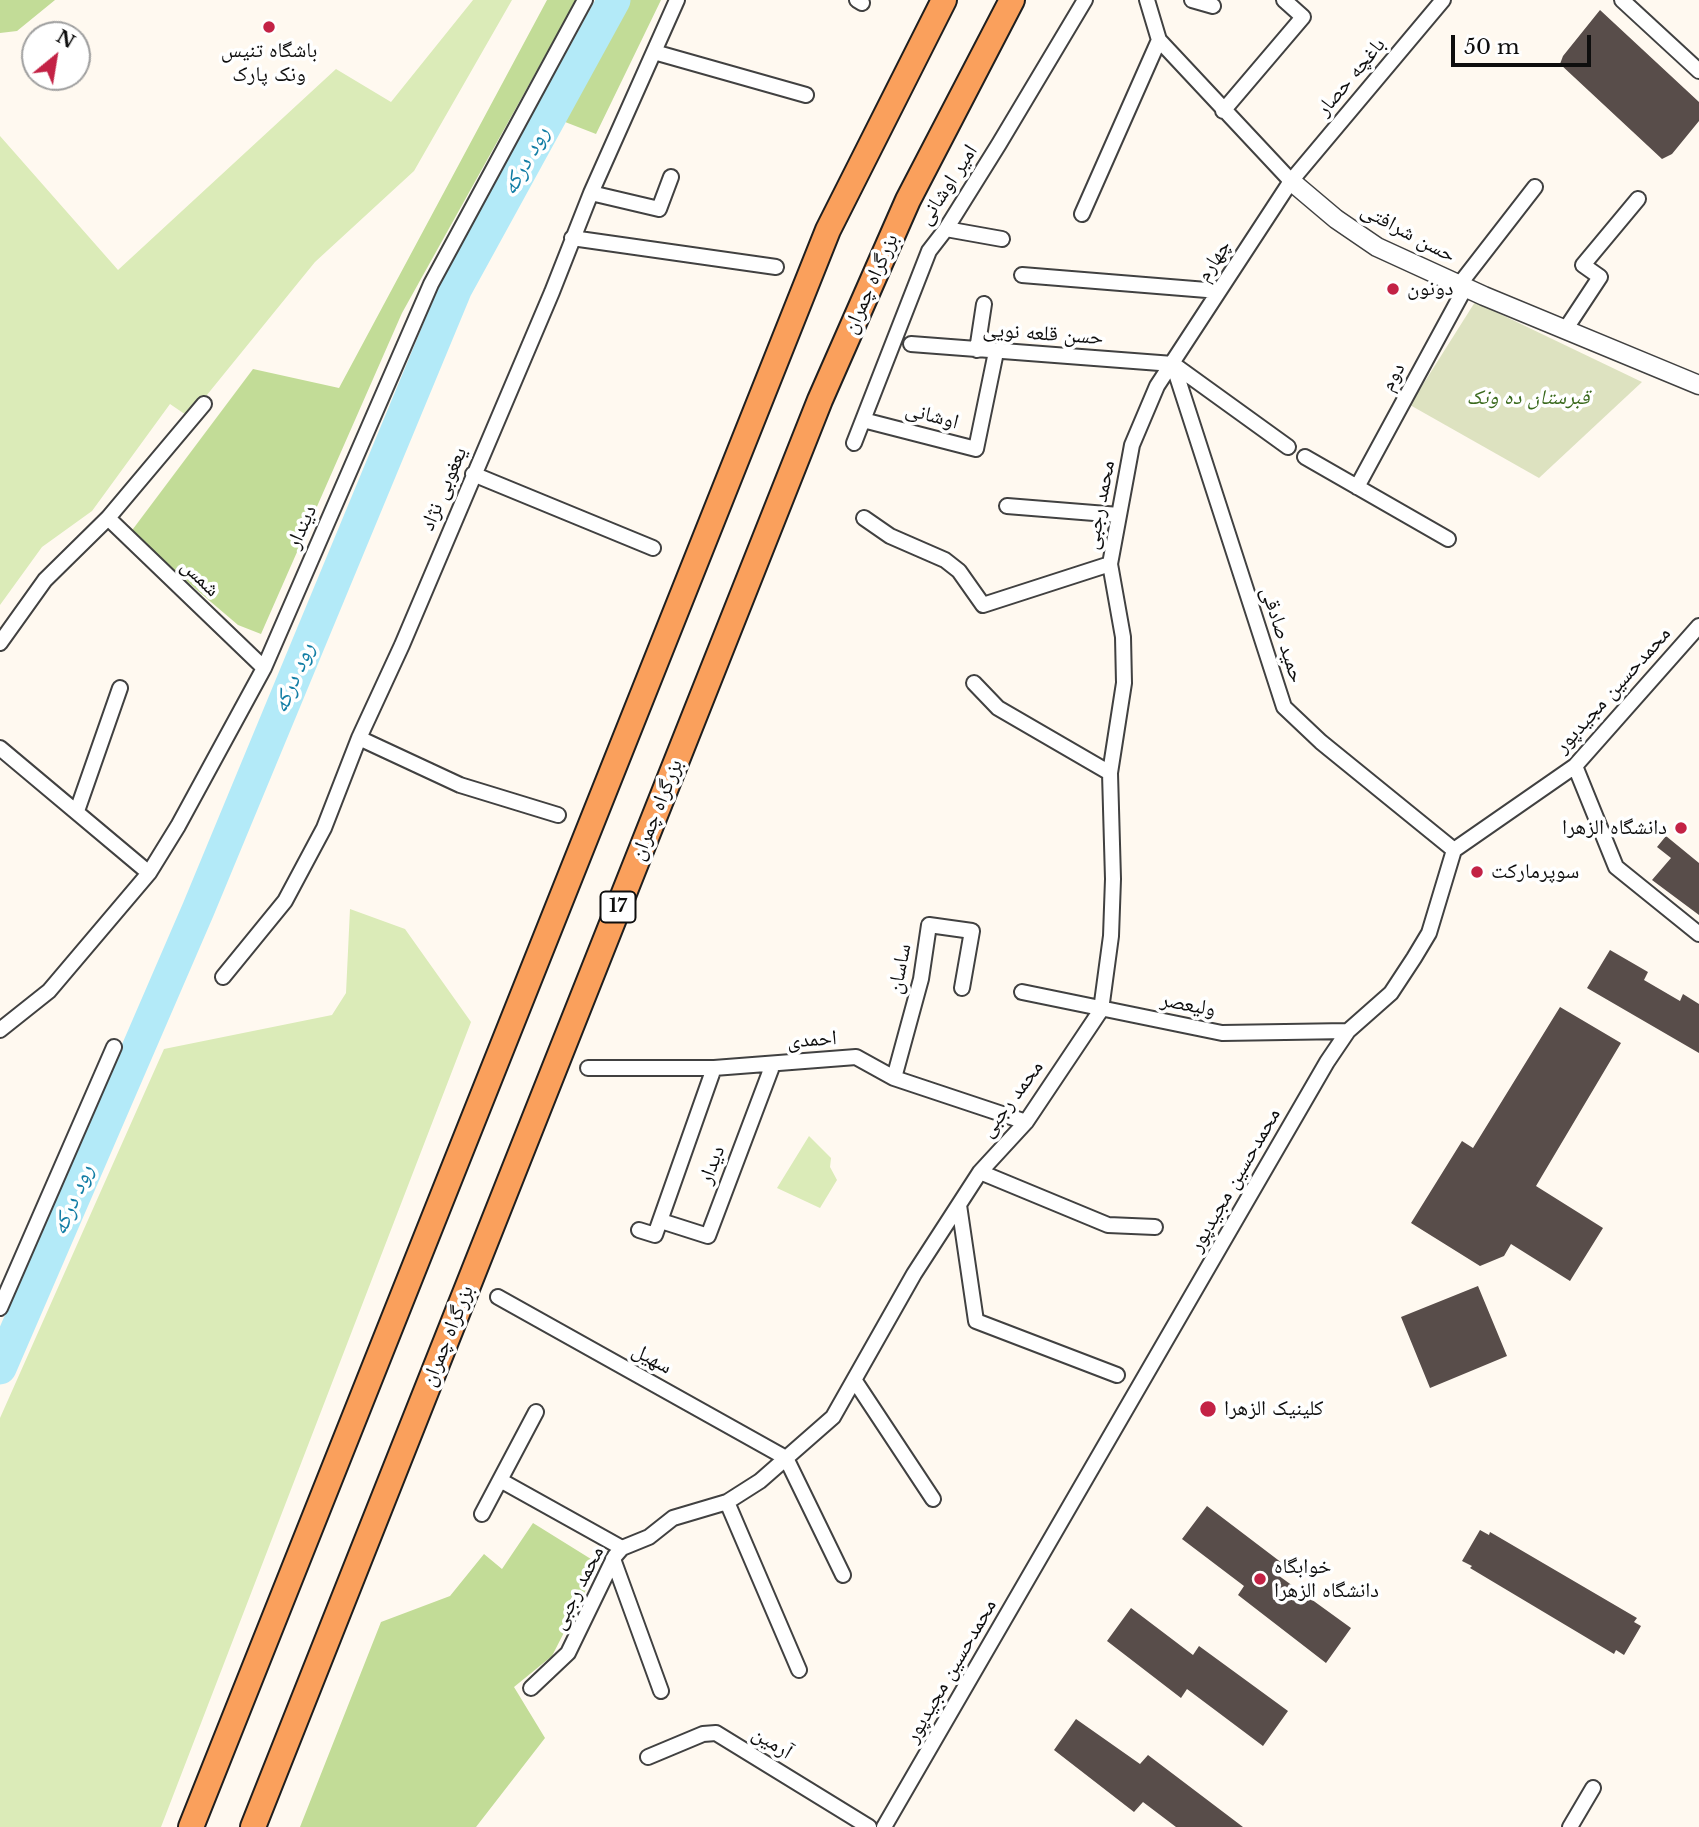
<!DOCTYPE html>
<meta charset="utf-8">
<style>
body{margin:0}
#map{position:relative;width:1699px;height:1827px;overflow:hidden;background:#fff9f0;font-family:"Libre Baskerville",serif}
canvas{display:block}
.north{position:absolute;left:21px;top:21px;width:70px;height:70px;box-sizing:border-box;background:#fff;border:2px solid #9f9f9f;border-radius:50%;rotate:30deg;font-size:19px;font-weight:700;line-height:28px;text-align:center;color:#0e0e0e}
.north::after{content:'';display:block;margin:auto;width:24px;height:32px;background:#c32245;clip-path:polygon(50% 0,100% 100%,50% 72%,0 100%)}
.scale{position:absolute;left:1451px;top:35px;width:140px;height:32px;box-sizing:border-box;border:4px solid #0e0e0e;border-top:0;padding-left:9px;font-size:21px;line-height:24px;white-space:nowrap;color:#0e0e0e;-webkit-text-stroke:5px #fff;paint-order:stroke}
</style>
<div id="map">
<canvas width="1699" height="1827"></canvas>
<div class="north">N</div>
<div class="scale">50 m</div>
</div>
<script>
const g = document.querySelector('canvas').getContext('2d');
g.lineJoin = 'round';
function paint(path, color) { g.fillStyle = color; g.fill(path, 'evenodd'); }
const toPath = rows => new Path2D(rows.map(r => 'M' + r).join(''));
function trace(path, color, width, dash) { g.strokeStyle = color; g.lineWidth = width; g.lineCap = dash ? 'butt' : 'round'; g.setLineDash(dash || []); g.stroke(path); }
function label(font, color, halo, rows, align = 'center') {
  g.font = font + ' "Libre Baskerville","Noto Naskh Arabic",serif'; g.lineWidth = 7; g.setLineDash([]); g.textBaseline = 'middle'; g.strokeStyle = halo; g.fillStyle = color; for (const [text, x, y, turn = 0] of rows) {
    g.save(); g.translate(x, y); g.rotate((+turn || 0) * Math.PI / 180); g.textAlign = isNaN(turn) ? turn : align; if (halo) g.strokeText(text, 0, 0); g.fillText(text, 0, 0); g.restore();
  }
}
const green = toPath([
 [473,0,512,0,414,171,315,262,189,417,170,404,92,511,42,547,0,605,0,136,118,270,336,69,391,102],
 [350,909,405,929,471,1022,161,1827,0,1827,0,1418,164,1049,332,1015,346,993],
 [809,1136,831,1158,830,1167,837,1180,820,1208,777,1188]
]);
const forest = toPath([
 [0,0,55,0,17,31,0,33],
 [547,0,576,0,402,313,261,634,238,625,130,533,253,369,339,388],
 [627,0,661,0,596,134,560,120],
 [533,1523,599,1564,552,1656,514,1687,545,1738,476,1827,300,1827,381,1622,450,1596,484,1554,502,1569]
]);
const cemetery = toPath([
 [1475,302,1642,382,1539,478,1410,405]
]);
const river = toPath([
 [0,1368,198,910,456,288,614,0]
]);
const building = toPath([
 [1600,10,1699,102,1699,121,1672,154,1662,159,1560,64,1563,56],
 [1666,836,1699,863,1699,915,1652,880,1671,858,1657,847],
 [1610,950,1648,972,1644,980,1680,1001,1683,994,1699,1004,1699,1053,1587,988],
 [1560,1007,1621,1043,1536,1186,1603,1228,1570,1281,1511,1244,1504,1256,1480,1266,1411,1223,1462,1141,1473,1148],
 [1478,1286,1507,1356,1430,1388,1401,1317],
 [1207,1506,1282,1563,1275,1573,1351,1628,1326,1663,1238,1595,1244,1586,1182,1539],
 [1480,1530,1489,1535,1490,1532,1637,1618,1634,1622,1641,1626,1624,1655,1616,1650,1614,1654,1470,1568,1472,1566,1462,1561],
 [1131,1608,1193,1655,1199,1646,1288,1711,1263,1746,1187,1689,1181,1698,1107,1641],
 [1076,1719,1140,1764,1148,1755,1243,1827,1176,1827,1143,1802,1134,1812,1054,1750]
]);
const minor = toPath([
 [857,0,862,3],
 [1147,0,1159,40,1291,181],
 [1192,0,1213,6],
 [1622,0,1699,71],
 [654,52,806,95],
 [1223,111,1303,17,1284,0],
 [591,193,659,209,671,177],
 [1082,214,1159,40],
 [946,229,1002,239],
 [572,238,776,267],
 [1022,275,1219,291],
 [1459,285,1535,187],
 [1565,330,1600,277,1583,265,1638,199],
 [911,344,1173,364],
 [977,350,984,304],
 [1173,364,1284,707,1321,742,1454,850],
 [1173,364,1288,447],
 [863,420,976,449,996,352],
 [854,443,929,251,946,229,999,144,1085,0],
 [1305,457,1448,539],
 [473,474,653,548],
 [1357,487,1465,288],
 [1007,506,1119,515],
 [108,518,264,668],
 [864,518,890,536,945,560,959,571,983,605,1110,564],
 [0,643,45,580,108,518,204,404],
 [974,683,998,708,1110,773],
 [359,738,460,785,558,815],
 [0,748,149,873],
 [1575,766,1616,867,1699,934],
 [77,811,120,688],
 [223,977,285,901,324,828,359,738,402,645,552,292,591,193,677,0],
 [1022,992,1222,1033,1348,1031],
 [0,1030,49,991,149,873,178,826,264,668,431,284,585,0],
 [588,1068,714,1068,856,1057,894,1078,1026,1122],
 [894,1078,921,979,929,925,972,931,962,988],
 [980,1172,1108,1225,1155,1227],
 [959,1205,976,1321,1117,1375],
 [661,1221,708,1236,773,1064],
 [639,1230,655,1235,714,1068],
 [498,1297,786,1458],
 [0,1308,114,1047],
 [855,1381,933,1499],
 [786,1458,843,1575],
 [500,1480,622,1548],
 [727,1502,799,1670],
 [482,1514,536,1412],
 [613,1559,661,1691],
 [531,1688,568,1653,615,1556,622,1548,649,1537,673,1518,727,1502,760,1481,833,1417,914,1274,980,1172,1026,1122,1101,1010,1111,936,1113,879,1110,773,1124,683,1123,637,1110,564,1132,445,1157,386,1291,181,1443,0],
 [648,1757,703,1734,716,1733,869,1827],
 [884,1827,1327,1062,1348,1031,1391,993,1414,958,1429,933,1454,850,1575,766,1699,626],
 [1570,1827,1593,1788]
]);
const tertiary = toPath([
 [1291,181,1336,219,1377,247,1484,296,1699,385]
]);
const trunk = toPath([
 [191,1827,828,230,944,0],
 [253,1827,820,400,908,200,1012,0]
]);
const markers = [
 [269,27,7,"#c32245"],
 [1393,289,7,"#c32245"],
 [1681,828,7,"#c32245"],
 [1477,872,7,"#c32245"],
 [1208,1409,9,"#c32245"],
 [1260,1579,7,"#c32245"]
];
const shields = [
 [618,907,35]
];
const shieldNames = [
 ["17",618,907]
];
const poiNames = [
 ["باشگاه تنیس",269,51,"center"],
 ["ونک پارک",269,75,"center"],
 ["دونون",1407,289],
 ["دانشگاه الزهرا",1667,828,"right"],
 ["سوپرمارکت",1491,872],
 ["کلینیک الزهرا",1224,1409],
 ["خوابگاه",1274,1567],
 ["دانشگاه الزهرا",1274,1591]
];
const streetNames = [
 ["باغچه حصار",1351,77,-50],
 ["امیر اوشانی",948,185,-57],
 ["حسن شرافتی",1408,233,28],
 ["چهارم",1214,261,-57],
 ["بزرگراه چمران",871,284,-66],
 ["حسن قلعه نویی",1043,334,4],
 ["دوم",1393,377,-61],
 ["اوشانی",932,416,15],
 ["یعغوبی نژاد",444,489,-67],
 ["محمد رجبی",1100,505,-79],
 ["دیندار",302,527,-66],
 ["شمس",200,578,44],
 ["حمید صادقی",1282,635,72],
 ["محمدحسین مجیدپور",1613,690,-48],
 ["بزرگراه چمران",657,810,-68],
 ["ساسان",900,969,-79],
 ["ولیعصر",1188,1005,11],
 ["احمدی",812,1040,-4],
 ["محمد رجبی",1012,1099,-53],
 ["دیدار",712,1165,-69],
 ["محمدحسین مجیدپور",1235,1180,-60],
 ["بزرگراه چمران",448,1336,-68],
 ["سهیل",652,1359,29],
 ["محمد رجبی",578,1588,-63],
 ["محمدحسین مجیدپور",951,1671,-60],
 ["آرمین",772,1743,32]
];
const parkNames = [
 ["قبرستان ده ونک",1528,398]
];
const waterNames = [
 ["رود درکه",526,161,-61],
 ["رود درکه",294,678,-67],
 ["رود درکه",73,1200,-67]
];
paint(green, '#dbebb8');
paint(forest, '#c2dc97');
paint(cemetery, '#dde2c0');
trace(river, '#b3eaf8', 33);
paint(building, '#584d4a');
trace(minor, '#414141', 18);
trace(tertiary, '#414141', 21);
trace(trunk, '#1f1f1f', 28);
trace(minor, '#fff', 14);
trace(tertiary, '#fff', 18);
trace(trunk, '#faa05c', 24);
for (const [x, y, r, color] of markers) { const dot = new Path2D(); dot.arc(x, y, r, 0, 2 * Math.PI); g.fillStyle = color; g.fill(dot); trace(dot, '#fff', 2.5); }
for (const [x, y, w] of shields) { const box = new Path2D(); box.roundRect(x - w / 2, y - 15.5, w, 31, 5); g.fillStyle = '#fff'; g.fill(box); trace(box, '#0e0e0e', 2); }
label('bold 19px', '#0e0e0e', null, shieldNames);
label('21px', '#0e0e0e', '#fff', poiNames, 'left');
label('21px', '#0e0e0e', '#fff', streetNames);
label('italic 21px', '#39691c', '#fff', parkNames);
label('italic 23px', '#137ea5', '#fff', waterNames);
</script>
